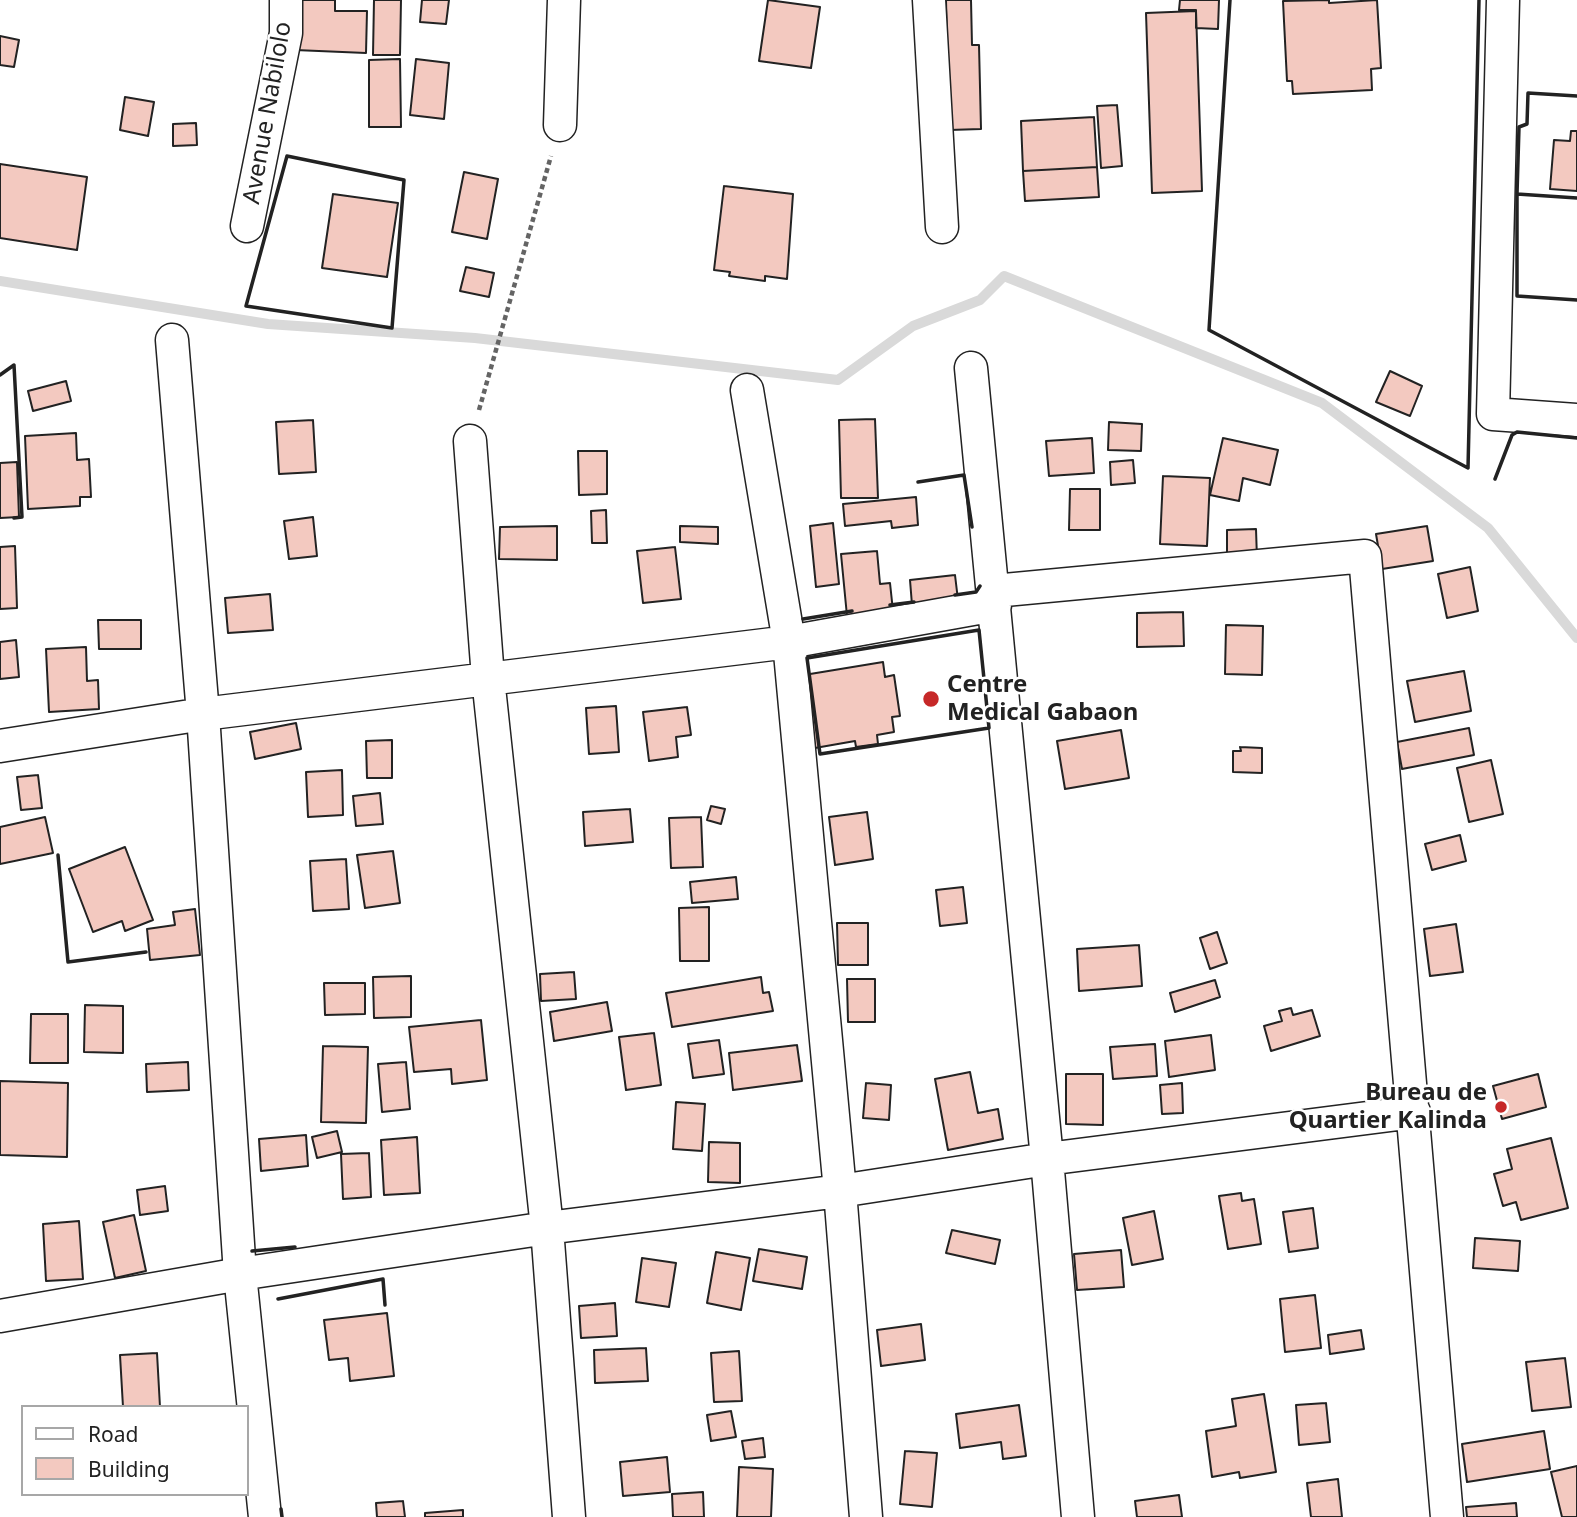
<!DOCTYPE html>
<style>
body{margin:0}
#map{position:relative;width:1577px;height:1517px;overflow:hidden;background:#fff;font-family:"Noto Sans",sans-serif}
canvas{display:block}
.legend{position:absolute;left:21px;top:1405px;width:228px;height:91px;box-sizing:border-box;background:#fff;border:2px solid #a7a7a7;margin:0;padding:9px 12px;list-style:none;font-size:21px;color:#222}
.legend li{display:flex;align-items:center;gap:14px;height:35px}
.legend b{width:35px;border:2px solid #a7a7a7}
</style>
<div id="map">
<canvas width="1577" height="1517"></canvas>
<ul class="legend">
<li><b style="height:9px;background:#fff"></b>Road</li>
<li><b style="height:19px;background:#f3c9c0"></b>Building</li>
</ul>
</div>
<script>
const g = document.querySelector('canvas').getContext('2d');
g.lineJoin = 'round';
const toPath = rows => new Path2D(rows.map(r => 'M' + r).join(''));
function trace(path, color, width, dash) { g.strokeStyle = color; g.lineWidth = width; g.lineCap = dash ? 'butt' : 'round'; g.setLineDash(dash || []); g.stroke(path); }
function paint(path, color) { g.fillStyle = color; g.fill(path, 'evenodd'); }
function label(font, color, halo, rows, align = 'center') {
  g.font = font + ' "Noto Sans",sans-serif'; g.lineWidth = 5; g.setLineDash([]); g.textBaseline = 'middle'; g.strokeStyle = halo; g.fillStyle = color; for (const [text, x, y, turn = 0] of rows) {
    g.save(); g.translate(x, y); g.rotate((+turn || 0) * Math.PI / 180); g.textAlign = isNaN(turn) ? turn : align; if (halo) g.strokeText(text, 0, 0); g.fillText(text, 0, 0); g.restore();
  }
}
const stream = toPath([
 [0,281,268,324,475,338,838,380,913,326,980,300,1004,276,1322,403,1488,528,1577,638]
]);
const building = toPath([
 [296,0,335,0,335,11,367,11,366,53,295,50,296,0],
 [374,0,401,0,400,55,373,55,374,0],
 [422,0,449,0,446,24,420,22,422,0],
 [768,0,820,7,811,68,759,61,768,0],
 [946,0,971,0,972,45,979,45,981,129,949,130,946,0],
 [1180,0,1219,0,1218,29,1196,28,1196,10,1179,10,1180,0],
 [1329,0,1329,3,1377,0,1381,68,1371,69,1372,90,1293,94,1292,81,1287,81,1283,1,1329,0],
 [1196,11,1202,191,1152,193,1146,13,1196,11],
 [0,36,19,40,14,67,0,65,0,36],
 [400,59,401,127,369,127,369,60,400,59],
 [416,59,449,63,444,119,410,115,416,59],
 [125,97,154,102,148,136,120,130,125,97],
 [1117,105,1122,166,1101,168,1097,106,1117,105],
 [1094,117,1097,167,1023,171,1021,121,1094,117],
 [196,123,197,145,173,146,173,124,196,123],
 [1571,131,1577,131,1577,191,1550,189,1554,140,1570,141,1571,131],
 [0,164,87,177,77,250,0,238,0,164],
 [1097,167,1099,197,1025,201,1023,171,1097,167],
 [464,172,498,179,487,239,452,232,464,172],
 [724,186,793,194,787,279,765,276,765,281,729,276,730,272,714,270,724,186],
 [333,194,398,203,387,277,322,268,333,194],
 [466,267,494,273,489,297,460,291,466,267],
 [1390,371,1422,386,1410,416,1376,402,1390,371],
 [66,381,71,401,33,411,28,391,66,381],
 [875,419,878,498,841,498,839,420,875,419],
 [313,420,316,472,279,474,276,422,313,420],
 [1109,422,1142,424,1141,451,1108,450,1109,422],
 [76,433,77,460,89,459,91,497,80,497,80,506,28,509,25,436,76,433],
 [1092,438,1094,473,1049,476,1046,441,1092,438],
 [1223,438,1278,450,1270,485,1243,478,1239,501,1210,495,1223,438],
 [578,451,607,451,607,494,579,495,578,451],
 [1133,460,1135,483,1111,485,1110,462,1133,460],
 [17,462,19,517,0,518,0,463,17,462],
 [1163,476,1210,478,1207,546,1160,544,1163,476],
 [1070,489,1100,489,1100,530,1069,530,1070,489],
 [916,497,918,525,892,528,891,521,845,526,843,504,916,497],
 [606,510,607,543,592,543,591,511,606,510],
 [313,517,317,556,289,559,284,521,313,517],
 [833,523,839,584,816,587,810,526,833,523],
 [557,526,557,560,499,559,500,527,557,526],
 [680,526,718,527,718,544,680,542,680,526],
 [1427,526,1433,561,1382,569,1376,534,1427,526],
 [1256,529,1257,559,1227,560,1227,530,1256,529],
 [15,546,17,608,0,609,0,547,15,546],
 [675,547,681,599,643,603,637,551,675,547],
 [877,551,880,584,890,583,893,611,847,616,841,554,877,551],
 [1470,567,1478,611,1447,618,1438,574,1470,567],
 [955,575,958,600,912,605,910,580,955,575],
 [270,594,273,630,228,633,225,598,270,594],
 [1183,612,1184,646,1137,647,1137,613,1183,612],
 [98,620,141,620,141,649,99,649,98,620],
 [1226,625,1263,626,1262,675,1225,674,1226,625],
 [16,640,19,677,0,679,0,642,16,640],
 [86,647,87,681,98,680,99,709,49,712,46,649,86,647],
 [883,662,885,677,894,675,900,716,892,717,894,732,877,735,878,744,856,747,855,741,815,748,804,675,883,662],
 [1464,671,1471,711,1415,722,1407,681,1464,671],
 [616,706,619,752,589,754,586,708,616,706],
 [687,707,691,735,676,737,678,757,649,761,643,712,687,707],
 [296,723,301,749,255,759,250,732,296,723],
 [1469,728,1474,755,1402,769,1397,742,1469,728],
 [1121,730,1129,778,1065,789,1057,741,1121,730],
 [392,740,392,778,367,778,366,741,392,740],
 [1240,747,1262,748,1262,773,1233,772,1233,751,1241,751,1240,747],
 [1491,760,1503,814,1469,822,1457,768,1491,760],
 [342,770,343,815,308,817,306,772,342,770],
 [38,775,42,808,21,810,17,777,38,775],
 [380,793,383,824,356,826,353,796,380,793],
 [711,806,725,809,721,824,707,820,711,806],
 [630,809,633,842,585,846,583,812,630,809],
 [867,812,873,859,835,865,829,817,867,812],
 [45,817,53,853,0,864,0,827,45,817],
 [701,817,703,867,671,868,669,818,701,817],
 [1460,835,1466,861,1432,870,1425,844,1460,835],
 [125,847,153,920,125,931,122,921,93,932,69,869,125,847],
 [393,851,400,903,365,908,357,855,393,851],
 [346,859,349,909,313,911,310,861,346,859],
 [736,877,738,899,692,903,690,882,736,877],
 [963,887,967,923,940,926,936,890,963,887],
 [709,907,709,961,680,961,679,908,709,907],
 [195,909,200,955,150,960,147,929,175,925,173,912,195,909],
 [837,923,868,923,868,965,838,965,837,923],
 [1456,924,1463,972,1430,976,1424,929,1456,924],
 [1217,932,1227,963,1210,969,1200,938,1217,932],
 [1139,945,1142,986,1079,991,1077,949,1139,945],
 [574,972,576,999,541,1001,540,974,574,972],
 [411,976,411,1017,374,1018,373,977,411,976],
 [761,977,763,993,769,992,773,1011,672,1027,666,993,761,977],
 [847,979,875,979,875,1022,848,1022,847,979],
 [1215,980,1220,997,1175,1012,1170,993,1215,980],
 [324,983,365,983,365,1014,325,1015,324,983],
 [607,1002,612,1031,554,1041,550,1012,607,1002],
 [85,1005,123,1006,123,1053,84,1052,85,1005],
 [1291,1008,1293,1015,1312,1010,1320,1036,1271,1051,1264,1026,1282,1021,1279,1011,1291,1008],
 [31,1014,68,1014,68,1063,30,1063,31,1014],
 [481,1020,487,1080,452,1084,451,1069,414,1072,409,1027,481,1020],
 [654,1033,661,1085,626,1090,619,1037,654,1033],
 [1211,1035,1215,1070,1169,1077,1165,1041,1211,1035],
 [719,1040,724,1074,693,1078,688,1044,719,1040],
 [1155,1044,1157,1076,1113,1079,1110,1047,1155,1044],
 [797,1045,802,1081,733,1090,729,1053,797,1045],
 [323,1046,368,1047,366,1123,321,1122,323,1046],
 [188,1062,189,1090,147,1092,146,1064,188,1062],
 [406,1062,410,1109,382,1112,378,1064,406,1062],
 [970,1072,978,1113,998,1109,1003,1139,948,1150,935,1079,970,1072],
 [1066,1074,1103,1074,1103,1125,1066,1124,1066,1074],
 [1538,1074,1546,1107,1502,1119,1493,1086,1538,1074],
 [0,1081,68,1083,67,1157,0,1155,0,1081],
 [866,1083,891,1085,889,1120,863,1118,866,1083],
 [1182,1083,1183,1113,1162,1114,1160,1085,1182,1083],
 [676,1102,705,1104,702,1151,673,1149,676,1102],
 [337,1131,342,1152,317,1158,312,1137,337,1131],
 [306,1135,308,1166,261,1171,259,1139,306,1135],
 [417,1137,420,1193,384,1195,381,1140,417,1137],
 [1551,1138,1568,1208,1521,1220,1516,1202,1503,1206,1494,1174,1512,1169,1507,1149,1551,1138],
 [709,1142,740,1143,740,1183,708,1182,709,1142],
 [369,1153,371,1197,343,1199,341,1154,369,1153],
 [165,1186,168,1211,140,1215,137,1190,165,1186],
 [1241,1193,1242,1201,1254,1199,1261,1244,1228,1249,1219,1196,1241,1193],
 [1313,1208,1318,1248,1289,1252,1283,1212,1313,1208],
 [1154,1211,1163,1259,1132,1265,1123,1218,1154,1211],
 [134,1215,146,1271,115,1278,103,1222,134,1215],
 [79,1221,83,1279,46,1281,43,1224,79,1221],
 [952,1230,1000,1240,995,1264,946,1253,952,1230],
 [1475,1238,1520,1241,1518,1271,1473,1268,1475,1238],
 [759,1249,807,1257,802,1289,753,1281,759,1249],
 [1121,1250,1124,1287,1077,1290,1074,1254,1121,1250],
 [716,1252,750,1258,741,1310,707,1303,716,1252],
 [642,1258,676,1263,669,1307,636,1302,642,1258],
 [1315,1295,1321,1348,1285,1352,1280,1299,1315,1295],
 [615,1303,617,1336,581,1338,579,1306,615,1303],
 [387,1313,394,1376,350,1381,348,1358,329,1360,324,1320,387,1313],
 [921,1324,925,1360,881,1366,877,1330,921,1324],
 [1361,1330,1364,1349,1330,1354,1328,1335,1361,1330],
 [646,1348,648,1381,595,1383,594,1350,646,1348],
 [739,1351,742,1401,714,1402,711,1353,739,1351],
 [157,1353,160,1407,123,1407,120,1355,157,1353],
 [1565,1358,1571,1407,1532,1411,1526,1362,1565,1358],
 [1264,1394,1276,1472,1240,1478,1239,1472,1212,1477,1206,1431,1236,1426,1232,1399,1264,1394],
 [1326,1403,1330,1442,1299,1445,1296,1405,1326,1403],
 [1019,1405,1026,1456,1003,1459,1001,1442,960,1448,956,1414,1019,1405],
 [731,1411,736,1437,711,1441,707,1415,731,1411],
 [1544,1431,1550,1469,1467,1482,1462,1444,1544,1431],
 [763,1438,765,1457,745,1459,742,1441,763,1438],
 [905,1451,937,1453,932,1507,900,1504,905,1451],
 [667,1457,670,1492,623,1496,620,1462,667,1457],
 [1577,1466,1577,1517,1562,1517,1551,1472,1577,1466],
 [739,1467,773,1469,771,1517,737,1517,739,1467],
 [1338,1479,1342,1517,1311,1517,1307,1483,1338,1479],
 [703,1492,704,1517,673,1517,672,1494,703,1492],
 [1179,1495,1182,1517,1137,1517,1135,1501,1179,1495],
 [403,1501,405,1517,377,1517,376,1503,403,1501],
 [1516,1503,1517,1517,1467,1517,1466,1507,1516,1503],
 [463,1510,463,1517,425,1517,425,1513,463,1510]
]);
const path = toPath([
 [479,410,551,156]
]);
const street = toPath([
 [929,0,942,227],
 [1503,0,1493,414,1577,420],
 [560,125,564,0],
 [247,226,286,33,286,0],
 [172,340,203,714,240,1274,265,1517],
 [971,368,1047,1159,1078,1517],
 [747,390,789,642,840,1191,866,1517],
 [470,441,488,678,547,1228,569,1517],
 [994,591,1365,556,1447,1517],
 [0,746,203,714,789,642,995,605],
 [0,1316,240,1274,547,1228,840,1191,1047,1159,1414,1112]
]);
const wall = toPath([
 [1230,0,1209,330,1468,468,1479,0],
 [287,156,404,180,392,328,246,306,287,156],
 [1517,194,1519,127,1527,124,1528,93,1577,96],
 [1577,198,1517,194,1517,296,1577,300],
 [0,375,14,365,22,517,14,518],
 [1495,479,1512,435,1517,432,1577,438],
 [918,482,964,475,972,527],
 [955,595,976,592,980,586],
 [890,605,914,602],
 [803,619,852,611],
 [979,630,989,728,820,754,807,658,979,630],
 [58,855,68,962,146,952],
 [252,1251,295,1247],
 [278,1299,383,1279,385,1305],
 [281,1509,282,1517]
]);
const markers = [
 [931,699,9,"#c62828"],
 [1501,1107,7,"#c62828"]
];
const streetNames = [
 ["Avenue Nabilolo",268,113,-80]
];
const poiNames = [
 ["Centre",947,685],
 ["Medical Gabaon",947,713],
 ["Bureau de",1487,1093,"right"],
 ["Quartier Kalinda",1487,1121,"right"]
];
trace(stream, '#d9d9d9', 10);
paint(building, '#f3c9c0');
trace(building, '#222', 2);
trace(street, '#222', 35);
trace(path, '#646464', 4.5, [5, 3.5]);
trace(street, '#fff', 32);
trace(wall, '#222', 3.5);
for (const [x, y, r, color] of markers) { const dot = new Path2D(); dot.arc(x, y, r, 0, 2 * Math.PI); g.fillStyle = color; g.fill(dot); trace(dot, '#fff', 2.5); }
label('24px', '#222', '#fff', streetNames);
label('bold 24px', '#222', '#fff', poiNames, 'left');
</script>
